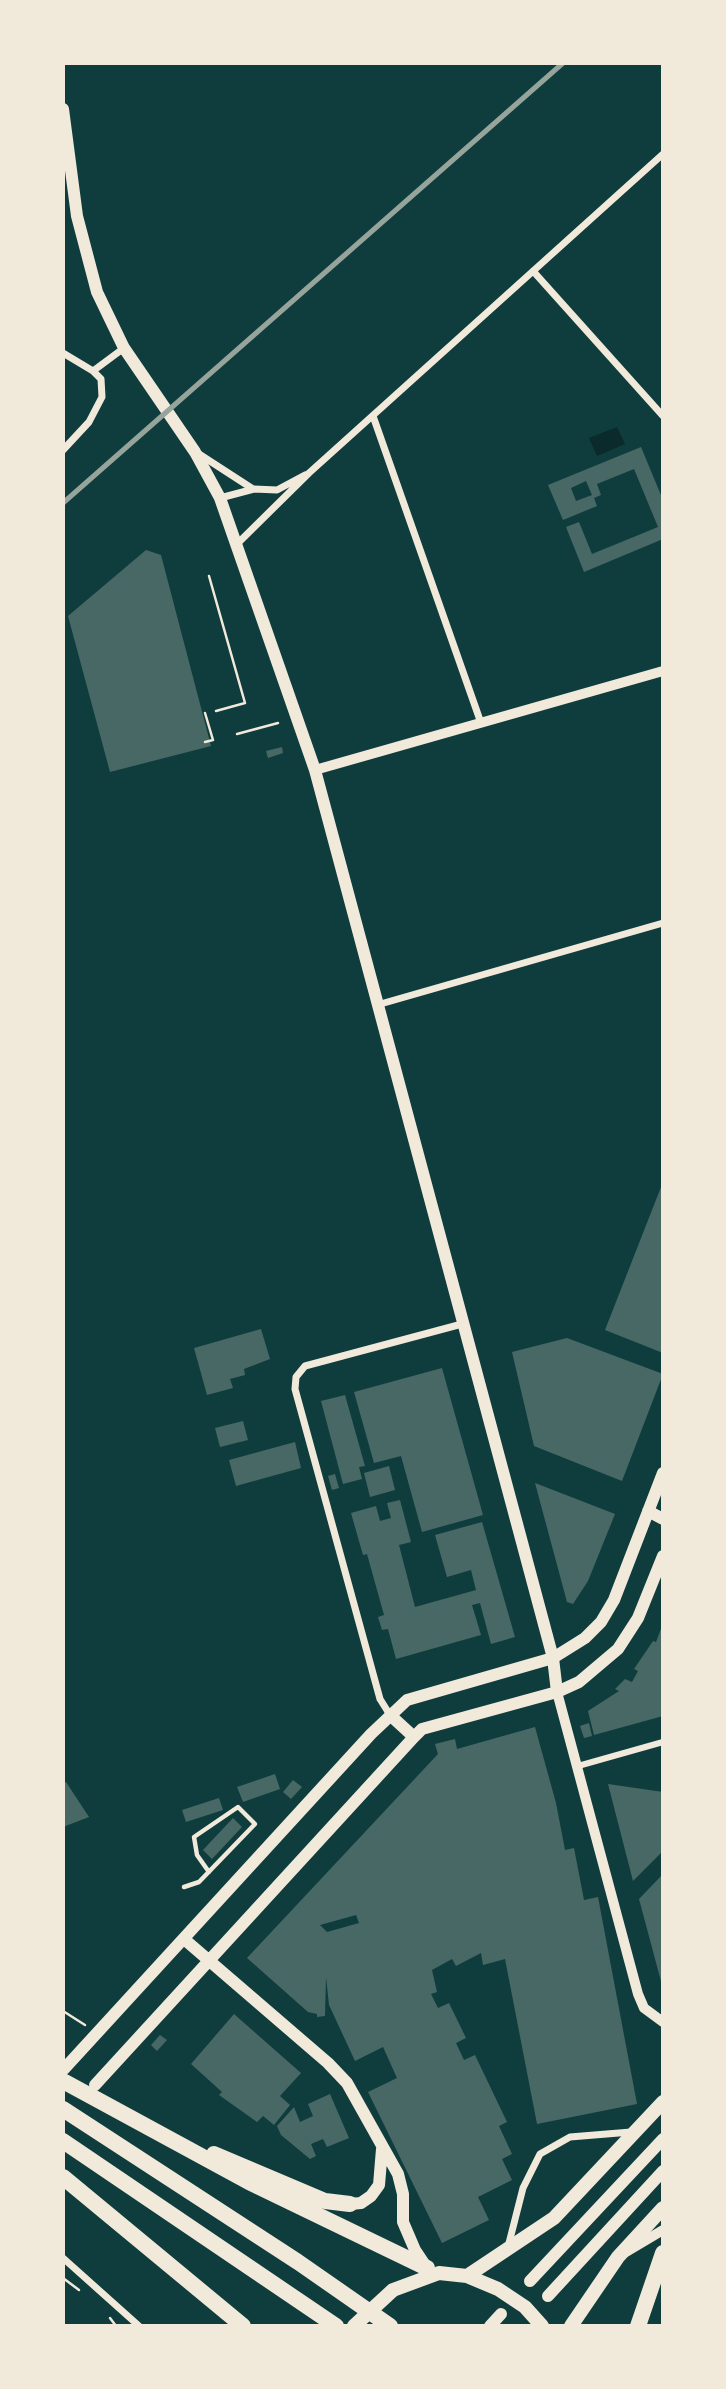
<!DOCTYPE html>
<style>
body{margin:0}
#map{position:relative;width:726px;height:2389px;overflow:hidden;background:#0f3d3e;font-family:Ubuntu,sans-serif}
canvas{display:block}
.frame{position:absolute;inset:0;border:65px solid #f1e9da;pointer-events:none}
</style>
<div id="map">
<canvas width="726" height="2389"></canvas>
<div class="frame"></div>
</div>
<script>
const g = document.querySelector('canvas').getContext('2d');
g.lineJoin = 'round';
function paint(path, color) { g.fillStyle = color; g.fill(path, 'evenodd'); }
const toPath = rows => new Path2D(rows.map(r => 'M' + r).join(''));
function trace(path, color, width, dash) { g.strokeStyle = color; g.lineWidth = width; g.lineCap = dash ? 'butt' : 'round'; g.setLineDash(dash || []); g.stroke(path); }
const water = toPath([
 [617,427,625,444,597,456,589,438]
]);
const building = toPath([
 [641,447,663,500,663,539,584,572,566,527,579,522,592,554,658,527,634,469,597,484,601,495,594,498,597,506,563,520,548,485],
 [586,481,592,495,576,501,571,488],
 [146,550,161,555,211,746,110,772,68,616],
 [282,747,283,753,268,758,266,751],
 [663,1182,663,1353,605,1330],
 [261,1329,270,1359,244,1369,245,1375,230,1379,233,1388,207,1395,194,1348],
 [567,1338,663,1374,622,1481,534,1446,512,1352],
 [442,1368,483,1515,422,1532,401,1456,374,1463,354,1392],
 [345,1395,365,1466,359,1467,362,1479,343,1484,321,1401],
 [243,1421,248,1440,220,1447,215,1428],
 [295,1442,301,1468,236,1486,229,1460],
 [389,1466,395,1490,370,1497,364,1473],
 [335,1474,339,1488,332,1490,328,1476],
 [535,1483,615,1514,588,1581,573,1604,567,1602],
 [400,1500,411,1542,399,1545,415,1607,476,1590,471,1570,447,1577,435,1535,482,1522,515,1637,491,1644,480,1603,472,1605,481,1635,396,1659,388,1629,382,1630,378,1617,384,1615,367,1554,363,1555,351,1513,376,1506,380,1521,391,1518,387,1503],
 [663,1623,663,1716,594,1735,588,1711,619,1691,615,1689,625,1679,632,1682,638,1671,634,1669,653,1641,656,1642],
 [589,1723,592,1736,584,1738,580,1726],
 [535,1727,556,1803,565,1850,574,1848,584,1900,598,1897,637,2104,537,2124,505,1959,483,1965,481,1953,456,1966,452,1959,432,1970,437,1992,431,1994,438,2008,449,2003,466,2038,456,2043,464,2060,475,2055,507,2122,499,2126,512,2154,502,2159,512,2180,478,2197,489,2220,442,2243,368,2092,397,2078,383,2047,355,2061,329,2005,326,1977,325,2016,317,2017,317,2014,308,2012,247,1958,438,1754,435,1744,455,1739,457,1749],
 [356,1915,359,1923,327,1932,320,1925],
 [275,1774,280,1789,243,1802,237,1787],
 [293,1780,302,1787,291,1799,283,1792],
 [66,1782,89,1817,63,1827,63,1783],
 [608,1784,663,1792,663,1851,633,1881],
 [219,1798,223,1810,186,1822,182,1810],
 [233,1818,242,1827,212,1859,203,1850],
 [663,1874,663,1985,662,1985,639,1899],
 [234,2014,301,2073,280,2096,290,2105,274,2125,263,2116,257,2122,219,2095,222,2092,191,2064],
 [160,2035,167,2040,157,2051,151,2045],
 [330,2094,349,2138,327,2147,323,2139,311,2144,316,2156,310,2159,281,2135,277,2126,294,2107,300,2122,313,2116,308,2104]
]);
const path = toPath([
 [209,576,245,703,216,711],
 [237,734,278,723],
 [205,742,213,740,205,713],
 [63,2011,85,2025],
 [63,2278,79,2290],
 [110,2318,116,2326]
]);
const service = toPath([
 [184,1887,199,1882,255,1824,238,1807,194,1837,197,1855,209,1872]
]);
const pedestrian = toPath([
 [578,1766,663,1742]
]);
const minor = toPath([
 [533,271,663,416],
 [63,353,93,371],
 [373,416,481,723],
 [63,450,89,422,102,397,101,379,93,371,124,348],
 [199,454,253,489],
 [220,498,254,489,277,490,305,475],
 [236,545,309,473,663,154],
 [377,1005,663,923],
 [390,1715,380,1699,295,1389,296,1377,305,1366,462,1324],
 [508,2247,523,2188,540,2154,570,2137,631,2132],
 [63,2258,139,2326]
]);
const tertiary = toPath([
 [315,770,663,671],
 [557,1692,638,1994,644,2008,663,2022],
 [626,2252,663,2230]
]);
const secondary = toPath([
 [63,109,77,216,97,292,124,348,195,452,220,498,315,770,553,1658,557,1692],
 [648,1511,663,1519],
 [390,1715,414,1737],
 [184,1939,328,2063,347,2083,398,2174,403,2194,403,2222,415,2250,427,2268],
 [64,2069,371,1734,407,1700,553,1658,585,1638,601,1622,614,1600,663,1473],
 [95,2085,414,1737,422,1729,557,1692,579,1682,618,1649,638,1618,663,1556],
 [350,2204,361,2203,371,2196,379,2185,382,2149]
]);
const primary = toPath([
 [530,2281,663,2139],
 [548,2296,663,2171],
 [490,2326,501,2314]
]);
const trunk = toPath([
 [467,2276,554,2218,663,2102],
 [354,2326,393,2290,439,2273,467,2276,498,2289,525,2307,542,2326],
 [571,2326,618,2257,663,2208]
]);
const motorway = toPath([
 [63,2081,249,2182,427,2268],
 [63,2109,298,2262,390,2326],
 [63,2141,336,2326],
 [214,2154,325,2201,350,2204],
 [63,2177,243,2326],
 [638,2326,663,2253]
]);
const rail = toPath([
 [63,503,563,63]
]);
paint(water, '#0a2a2b');
paint(building, '#486865');
trace(path, '#f1e9da', 2.5);
trace(service, '#f1e9da', 4.5);
trace(pedestrian, '#f1e9da', 6);
trace(minor, '#f1e9da', 7);
trace(tertiary, '#f1e9da', 10);
trace(secondary, '#f1e9da', 12);
trace(primary, '#f1e9da', 12);
trace(trunk, '#f1e9da', 14);
trace(motorway, '#f1e9da', 16);
trace(rail, '#97a49c', 5);
</script>
